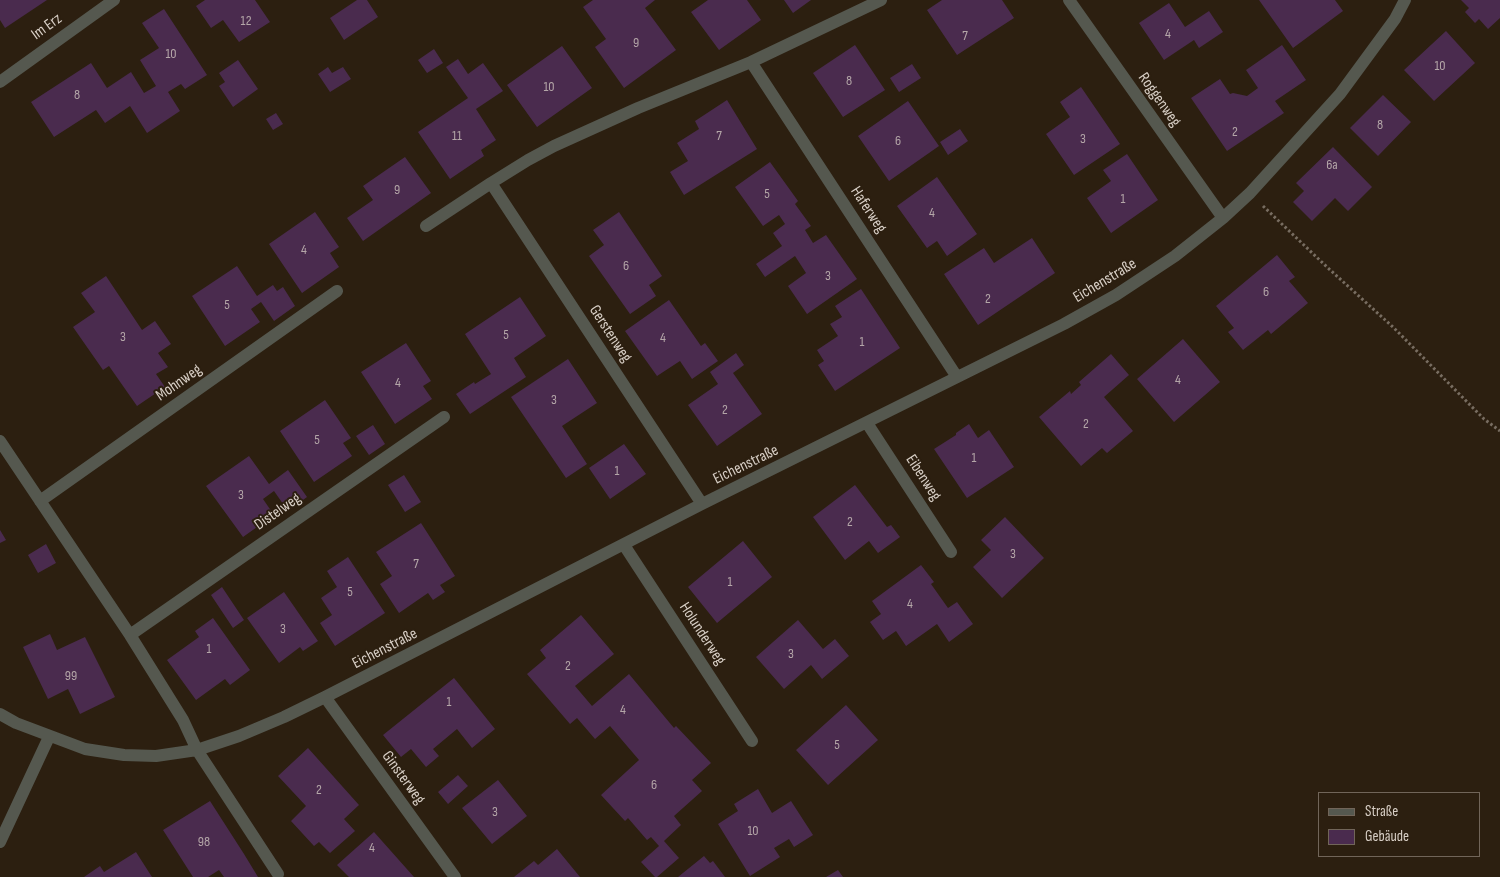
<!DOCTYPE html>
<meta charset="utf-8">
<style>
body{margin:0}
#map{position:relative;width:1500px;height:877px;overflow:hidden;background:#2c1f10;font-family:"Sofia Sans Condensed",sans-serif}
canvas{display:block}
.legend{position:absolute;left:1318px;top:792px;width:162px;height:65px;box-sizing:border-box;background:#2c1f10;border:1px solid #716559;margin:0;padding:6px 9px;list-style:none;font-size:15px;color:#d8cfc6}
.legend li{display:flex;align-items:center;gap:10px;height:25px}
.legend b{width:25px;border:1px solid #716559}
</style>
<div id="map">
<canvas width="1500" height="877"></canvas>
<ul class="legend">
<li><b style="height:6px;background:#55584f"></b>Straße</li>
<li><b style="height:14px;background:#4a2b4e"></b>Gebäude</li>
</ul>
</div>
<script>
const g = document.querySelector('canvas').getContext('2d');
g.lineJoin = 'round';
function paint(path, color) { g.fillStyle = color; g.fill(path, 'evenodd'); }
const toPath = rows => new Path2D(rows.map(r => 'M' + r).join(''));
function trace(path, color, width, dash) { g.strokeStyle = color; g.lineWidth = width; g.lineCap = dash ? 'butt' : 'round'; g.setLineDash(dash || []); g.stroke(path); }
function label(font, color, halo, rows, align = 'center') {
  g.font = font + ' "Sofia Sans Condensed",sans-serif'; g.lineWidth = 4; g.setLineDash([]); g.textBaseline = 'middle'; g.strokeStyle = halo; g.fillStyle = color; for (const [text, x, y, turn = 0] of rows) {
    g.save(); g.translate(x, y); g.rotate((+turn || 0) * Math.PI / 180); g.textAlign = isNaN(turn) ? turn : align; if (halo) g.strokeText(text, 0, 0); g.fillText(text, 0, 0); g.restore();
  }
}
const building = toPath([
 [0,0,47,0,5,28,0,20],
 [205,0,255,0,270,22,239,42,223,20,211,28,196,6],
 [357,0,367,0,378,17,344,40,330,18],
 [593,0,655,0,645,8,676,50,624,88,595,47,606,39,583,7],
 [708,0,747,0,761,20,719,50,691,12],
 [784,0,811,0,793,13],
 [942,0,1002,0,1014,18,957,55,927,10],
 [1259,0,1335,0,1343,11,1293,48],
 [1461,0,1500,0,1500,18,1488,29,1479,19,1475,23,1465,12,1469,8],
 [1169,3,1185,27,1209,11,1223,32,1199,48,1194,40,1164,60,1139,23],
 [164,9,207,75,185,89,181,84,168,92,180,111,147,133,130,106,105,123,96,110,54,137,31,102,91,63,107,88,131,72,144,93,156,86,140,60,159,48,142,23],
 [1446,31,1475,63,1434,101,1404,70],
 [855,45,885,90,843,117,813,73],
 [1282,45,1306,80,1275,101,1284,113,1227,151,1191,98,1220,79,1230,94,1233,93,1247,96,1258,88,1246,70],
 [562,46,592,88,537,127,507,85],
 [434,49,443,63,427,73,418,60],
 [458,59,468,74,483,63,503,91,476,109,496,140,481,150,484,156,450,179,418,132,468,98,446,67],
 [238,60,258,89,233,107,219,86,225,82,219,73],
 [912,64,921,78,899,92,890,78],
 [328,67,332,73,343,67,351,79,330,92,318,74],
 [1081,87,1120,144,1074,175,1046,134,1070,117,1060,102],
 [1383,95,1411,122,1378,156,1350,128],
 [727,100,757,149,684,195,670,172,688,161,677,143,699,129,695,121],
 [908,101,939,146,889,181,858,136],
 [276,113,283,124,273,130,266,119],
 [960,129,968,141,948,155,940,142],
 [1333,147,1372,187,1348,211,1335,198,1312,221,1293,202,1304,191,1296,183],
 [1127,154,1158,200,1111,233,1087,198,1111,181,1103,170],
 [405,157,431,193,363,241,347,218,373,200,363,186],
 [770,162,798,201,795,204,811,226,805,230,813,243,826,235,857,279,807,314,788,286,806,273,795,256,765,277,756,264,782,246,773,233,785,224,779,215,763,226,735,187],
 [937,177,977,234,947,256,937,241,927,248,897,206],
 [315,212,339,247,330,253,339,267,302,293,269,244],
 [619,212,662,276,649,285,656,296,630,314,589,256,604,245,593,230],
 [1032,238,1055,273,978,325,944,274,984,248,994,263],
 [1277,255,1295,277,1289,281,1308,303,1271,334,1268,330,1243,350,1228,332,1234,328,1216,306],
 [237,266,257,296,273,285,277,291,283,287,295,306,274,321,261,302,251,309,260,322,225,346,192,296],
 [106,276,142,330,155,321,171,344,158,353,168,367,156,374,165,387,137,406,109,366,103,370,73,327,95,312,81,293],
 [861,289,900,348,835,391,818,365,824,361,817,350,838,336,830,324,842,317,835,306],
 [520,297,546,336,514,358,526,377,470,414,456,394,474,382,475,384,491,374,465,334],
 [669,300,701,346,705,343,718,361,692,379,680,361,657,376,625,331],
 [1183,339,1220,382,1174,422,1137,379],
 [406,343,431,381,423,386,432,399,395,424,361,372],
 [736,353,744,365,733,373,762,414,717,446,688,405,718,384,710,372],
 [1111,354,1129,375,1104,397,1133,431,1107,453,1102,448,1081,466,1039,417,1070,391,1071,394,1081,385,1079,382],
 [568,359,597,403,562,426,587,464,566,478,511,397],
 [325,400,351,438,343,443,352,456,314,482,280,431],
 [969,424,978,438,989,430,1014,467,967,498,934,449,956,435,956,433],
 [373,425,385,444,369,455,356,436],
 [624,444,646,474,610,499,589,468],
 [249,456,269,484,288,470,307,497,288,511,274,491,263,499,274,515,243,537,206,486],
 [404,475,421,502,405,512,388,485],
 [855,485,887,527,891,525,900,537,878,553,869,541,845,560,813,517],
 [1005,517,1044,558,1002,598,973,567,991,550,981,540],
 [421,523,455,576,440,585,445,592,433,600,428,593,399,613,380,584,392,576,376,552],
 [0,530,6,540,0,543],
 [743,541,772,577,717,623,688,587],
 [46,544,56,563,38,573,28,555],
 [348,557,385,613,335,646,320,623,332,615,321,598,337,587,327,571],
 [921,565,934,582,931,584,948,608,957,602,973,624,949,642,937,624,906,646,896,631,883,640,870,622,881,614,872,601],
 [222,587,244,620,233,628,211,595],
 [284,592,318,641,303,651,300,647,279,663,247,618],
 [581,615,614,654,575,686,592,706,629,674,674,728,676,726,711,763,692,780,702,791,674,816,681,825,664,841,679,858,657,877,655,877,641,862,659,846,651,837,647,840,628,818,625,821,601,795,639,760,610,726,595,739,577,718,570,724,527,674,546,658,540,650],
 [213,618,250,670,230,685,225,679,196,700,167,660,199,637,195,631],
 [798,620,823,649,835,639,849,656,822,679,811,665,784,689,756,657],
 [50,634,57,650,85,637,115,697,80,714,68,689,48,699,23,647],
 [454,678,495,729,472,748,457,729,433,749,439,756,426,767,411,749,401,757,383,735],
 [846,705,878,740,828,785,796,750],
 [308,748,359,805,344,819,355,831,330,853,319,842,314,846,291,821,306,806,278,776],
 [458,775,468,786,448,804,438,792],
 [498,780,527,816,492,844,462,808],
 [758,789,772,813,791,801,813,835,794,847,789,839,774,848,780,857,750,876,718,824,738,811,734,804],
 [210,801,244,854,258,877,224,877,219,870,208,877,193,877,163,830],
 [374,832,414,877,349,877,337,865],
 [557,849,580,877,514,877,534,861,538,865],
 [136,852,152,877,84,877,100,866,104,872],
 [704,856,710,863,713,861,725,877,678,877],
 [838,870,843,877,826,877]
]);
const path = toPath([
 [1263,206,1328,268,1394,328,1484,419,1500,431]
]);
const minor = toPath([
 [1069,0,1223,218],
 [751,62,957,377],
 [0,82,114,0],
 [491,183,702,504],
 [426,226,491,183,528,160,554,146,638,108,751,62,881,0],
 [867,423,951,552],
 [0,441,130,635,183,720,197,750,278,874],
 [40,501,337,291],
 [624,545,752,741],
 [130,635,444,417],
 [325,697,455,877],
 [0,714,16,723,85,749,124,755,156,756,197,750,239,736,284,717,325,697,702,504,1064,324,1116,295,1175,256,1223,218,1250,193,1340,94,1395,19,1405,0],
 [0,842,49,737]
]);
const numberNames = [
 ["12",246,21],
 ["4",1168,34],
 ["7",965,36],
 ["9",636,43],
 ["10",171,54],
 ["10",1440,66],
 ["8",849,81],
 ["10",549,87],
 ["8",77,95],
 ["8",1380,125],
 ["2",1235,132],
 ["11",457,136],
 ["7",719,136],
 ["3",1083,139],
 ["6",898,141],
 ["6a",1332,165],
 ["9",397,190],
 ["5",767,194],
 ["1",1123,199],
 ["4",932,213],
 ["4",304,250],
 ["6",626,266],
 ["3",828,276],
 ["6",1266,292],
 ["2",988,299],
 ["5",227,305],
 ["5",506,335],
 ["3",123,337],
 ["4",663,338],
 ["1",862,342],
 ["4",1178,380],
 ["4",398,383],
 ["3",554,400],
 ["2",725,410],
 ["2",1086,424],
 ["5",317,440],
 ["1",974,458],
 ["1",617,471],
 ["3",241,495],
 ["2",850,522],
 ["3",1013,554],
 ["7",416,564],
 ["1",730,582],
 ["5",350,592],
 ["4",910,604],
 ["3",283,629],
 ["1",209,649],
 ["3",791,654],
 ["2",568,666],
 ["99",71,676],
 ["1",449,702],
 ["4",623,710],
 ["5",837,745],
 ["6",654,785],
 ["2",319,790],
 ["3",495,812],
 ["10",753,831],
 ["98",204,842],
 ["4",372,848]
];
const streetNames = [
 ["Im Erz",47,27,-36],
 ["Roggenweg",1159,100,55],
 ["Haferweg",868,210,57],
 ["Eichenstraße",1105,281,-31],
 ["Gerstenweg",610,334,57],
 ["Mohnweg",179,383,-35],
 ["Eichenstraße",746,465,-26],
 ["Eibenweg",923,478,57],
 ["Distelweg",278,512,-35],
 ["Holunderweg",702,634,57],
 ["Eichenstraße",385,649,-27],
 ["Ginsterweg",403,778,54]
];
paint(building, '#4a2b4e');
trace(path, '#786d61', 3, [2.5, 2.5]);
trace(minor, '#55584f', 12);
label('14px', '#b4a6a8', null, numberNames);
label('16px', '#d8cfc6', '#2c1f10', streetNames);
</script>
